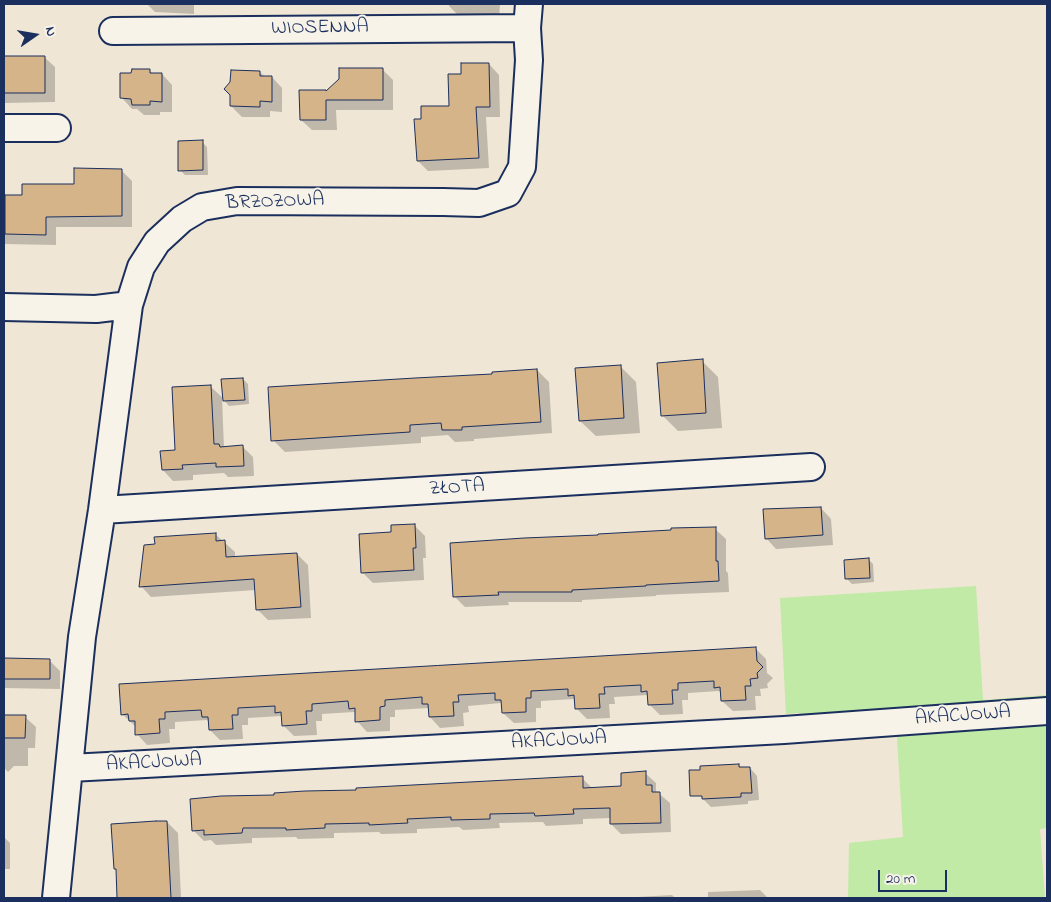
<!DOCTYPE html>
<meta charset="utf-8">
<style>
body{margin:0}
#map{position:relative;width:1051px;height:902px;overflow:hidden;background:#f0e6d5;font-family:"Indie Flower",sans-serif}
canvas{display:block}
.frame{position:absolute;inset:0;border:5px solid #1b2f5e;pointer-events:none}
.north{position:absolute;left:10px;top:10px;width:50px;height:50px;-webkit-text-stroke:4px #f7f3e8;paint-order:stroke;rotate:77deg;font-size:14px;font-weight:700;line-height:20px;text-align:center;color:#1b2f5e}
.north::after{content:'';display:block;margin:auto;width:18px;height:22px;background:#1b2f5e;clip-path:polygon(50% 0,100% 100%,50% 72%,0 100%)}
.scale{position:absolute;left:878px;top:870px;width:69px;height:22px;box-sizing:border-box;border:2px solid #1b2f5e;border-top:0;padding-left:6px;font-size:15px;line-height:18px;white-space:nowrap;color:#1b2f5e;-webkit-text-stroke:4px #f7f3e8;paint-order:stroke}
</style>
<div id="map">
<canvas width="1051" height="902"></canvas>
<div class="frame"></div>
<div class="north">N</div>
<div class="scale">20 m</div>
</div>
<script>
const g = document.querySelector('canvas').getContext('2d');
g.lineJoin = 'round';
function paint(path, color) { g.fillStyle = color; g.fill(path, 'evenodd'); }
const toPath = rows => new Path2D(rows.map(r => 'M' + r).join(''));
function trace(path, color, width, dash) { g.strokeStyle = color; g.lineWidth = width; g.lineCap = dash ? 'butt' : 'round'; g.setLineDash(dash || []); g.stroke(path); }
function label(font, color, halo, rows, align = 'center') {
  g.font = font + ' "Indie Flower",sans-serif'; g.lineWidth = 4; g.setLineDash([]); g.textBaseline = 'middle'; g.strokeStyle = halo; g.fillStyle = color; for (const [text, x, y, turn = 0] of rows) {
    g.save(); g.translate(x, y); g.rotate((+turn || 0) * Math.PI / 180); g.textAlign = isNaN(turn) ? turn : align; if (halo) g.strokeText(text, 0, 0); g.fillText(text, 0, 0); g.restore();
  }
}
const green = toPath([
 [976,586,983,700,1047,695,1047,828,1040,829,1045,898,848,898,849,843,903,837,897,737,802,742,799,713,786,714,780,598]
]);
const shadow = toPath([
 [147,4,194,4,194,14,155,12],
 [449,4,500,4,499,19,460,17,449,6],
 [4,57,44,57,55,67,55,102,5,103],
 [489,64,499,75,500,117,486,117,489,168,428,171,418,161,422,120,450,108,462,75],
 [382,69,393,80,393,110,336,110,337,130,312,130,301,120,327,92],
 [150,71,153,74,162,74,172,85,172,112,160,112,160,115,144,115,137,109,132,109,122,98,132,74],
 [260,72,265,77,272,77,282,88,282,112,270,111,270,117,242,117,231,106,231,83],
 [202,142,207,147,208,175,185,175,180,170],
 [121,170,132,181,132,227,56,227,56,245,4,244,4,213,6,213,23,196,75,186],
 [702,361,718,377,722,428,678,431,662,415],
 [620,366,636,382,640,433,596,436,580,421],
 [537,370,549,382,552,433,474,439,474,441,455,442,448,435,421,437,421,443,285,452,273,440,494,376],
 [243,379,248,384,249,404,229,406,222,398,224,448,243,447,253,457,254,476,228,477,224,473,193,475,193,480,173,481,163,470,176,451,211,387,224,399],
 [821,508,831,519,833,545,776,549,766,538],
 [414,525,425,536,426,558,423,558,424,580,373,583,362,572,393,534],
 [715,529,726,539,726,571,728,573,729,592,656,595,656,596,582,600,582,602,508,602,509,605,465,607,454,596,599,537],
 [215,534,235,552,235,558,297,554,308,565,311,618,268,620,257,609,256,590,151,597,141,586],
 [868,559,873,564,874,582,852,584,847,579],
 [756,649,766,659,767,673,773,678,767,684,768,688,760,689,761,696,755,696,756,710,733,711,722,701,722,693,719,691,688,693,688,700,682,700,683,714,660,715,650,705,649,698,647,695,614,697,615,704,609,704,610,718,587,719,576,708,576,701,574,699,541,701,541,708,536,708,536,722,514,723,503,713,503,706,501,703,468,706,469,712,463,713,464,726,440,728,430,717,429,709,428,708,395,710,395,717,390,717,390,731,367,732,357,721,356,714,354,712,322,714,322,721,316,721,317,735,294,736,283,725,283,718,281,716,248,718,248,725,242,725,243,739,220,740,210,730,209,722,207,720,175,722,175,729,169,729,170,743,147,745,137,734,136,727,122,714],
 [4,659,49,660,60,671,60,689,4,688],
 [4,716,25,717,36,727,35,748,28,748,28,766,14,766,8,772,4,768],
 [738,765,742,768,750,768,757,776,759,800,748,801,748,804,711,807,703,799],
 [645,773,656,783,656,791,670,803,671,832,621,834,611,824,611,818,583,819,583,824,546,826,543,822,499,823,500,828,463,830,459,827,417,829,417,833,381,834,379,832,334,833,334,838,298,839,296,837,252,838,252,843,216,845,211,840,204,841,194,831,275,796,582,778,592,788,622,787],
 [167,822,178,833,181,898,148,898,147,878,125,879,115,869],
 [4,837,10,843,10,869,4,869],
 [760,890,768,898,708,898,708,892],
 [672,895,675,898,620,898]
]);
const building = toPath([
 [4,56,45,56,45,93,4,93,4,56],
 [461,63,489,63,490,107,476,107,479,158,417,161,414,119,421,119,421,106,449,106,448,74,461,74,461,63],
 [339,68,383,68,383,100,326,100,326,120,300,120,299,90,326,90,326,91,339,79,339,68],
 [132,69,150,69,150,73,162,73,162,102,150,101,150,105,132,105,131,99,120,98,120,73,131,73,132,69],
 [231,70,260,71,260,76,272,76,272,102,260,101,260,107,230,106,230,95,224,89,230,82,231,70],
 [203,140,203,170,178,171,178,141,203,140],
 [74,168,122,169,122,216,46,217,46,235,5,234,5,195,22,195,22,184,74,184,74,168],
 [703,359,706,413,661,416,657,363,703,359],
 [621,365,624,418,579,421,575,368,621,365],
 [537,369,541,422,462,427,462,430,442,430,441,423,410,425,410,432,271,441,268,387,415,378,492,374,492,372,537,369],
 [243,378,245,400,223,401,221,379,243,378],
 [211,385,214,444,219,444,220,447,243,445,244,466,216,467,216,463,182,465,183,469,162,470,160,451,175,450,172,387,211,385],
 [821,507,823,535,765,539,763,509,821,507],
 [415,524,416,548,413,548,414,570,361,573,359,534,391,532,391,525,415,524],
 [716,527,716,561,718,561,719,581,646,585,646,586,572,590,572,592,498,592,499,595,453,597,450,543,524,538,598,535,598,534,671,530,671,528,716,527],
 [216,533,216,541,225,540,226,557,297,553,301,607,256,610,254,579,139,587,144,545,155,544,154,537,216,533],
 [869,558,870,578,845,579,844,560,869,558],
 [756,647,757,661,763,667,757,673,758,678,750,679,751,686,745,686,746,700,721,701,720,687,714,688,714,681,678,683,678,690,672,690,673,704,648,705,647,691,641,692,641,685,604,687,605,694,599,694,600,708,575,709,574,695,568,696,568,689,531,691,531,698,526,698,526,712,502,713,501,700,495,700,495,693,458,695,459,702,453,702,454,716,429,717,428,704,422,704,422,697,385,700,385,706,380,707,380,720,355,722,355,708,349,709,348,701,312,704,312,711,306,711,307,724,295,725,282,726,281,712,275,713,275,706,238,708,238,715,232,715,233,729,209,730,208,717,202,717,201,710,165,712,165,719,159,719,160,733,135,735,135,721,129,721,128,714,121,715,119,684,756,647],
 [4,658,50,659,50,679,4,679,4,658],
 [4,715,26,715,25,738,4,738,4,715],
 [739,764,739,767,750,767,752,793,741,793,741,797,702,799,702,796,690,796,689,770,700,770,700,766,739,764],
 [646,771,646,785,652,785,652,792,660,792,661,823,610,824,610,808,573,809,574,814,535,816,534,813,490,814,490,819,451,820,451,817,407,819,408,823,369,825,369,823,325,824,325,828,286,830,286,828,243,828,242,833,204,835,204,830,192,831,190,799,221,796,274,795,274,793,305,791,356,790,356,788,583,776,583,788,621,786,621,773,646,771],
 [156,821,167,821,171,898,117,898,116,869,114,869,111,824,156,821]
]);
const street = toPath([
 [113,31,527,28],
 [4,128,57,128],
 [4,307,96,309,129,305],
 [102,510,811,467],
 [70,768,784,730,1047,711],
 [56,898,82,637,102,510,129,305,141,267,157,242,182,219,202,207,237,201,443,202,479,203,508,193,522,167,529,60,527,28,529,4]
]);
const streetNames = [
 ["WIOSENNA",320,29,-1],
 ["BRZOZOWA",275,203,-2],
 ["ZŁOTA",457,489,-3],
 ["AKACJOWA",963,717,-4],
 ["AKACJOWA",559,742,-3],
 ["AKACJOWA",154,764,-3]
];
paint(green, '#c0eaa6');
paint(shadow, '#0003');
paint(building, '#d6b489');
trace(building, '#1b2f5e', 1);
trace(street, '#1b2f5e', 30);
trace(street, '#f7f3e8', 26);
label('20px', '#1b2f5e', '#f7f3e8', streetNames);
</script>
